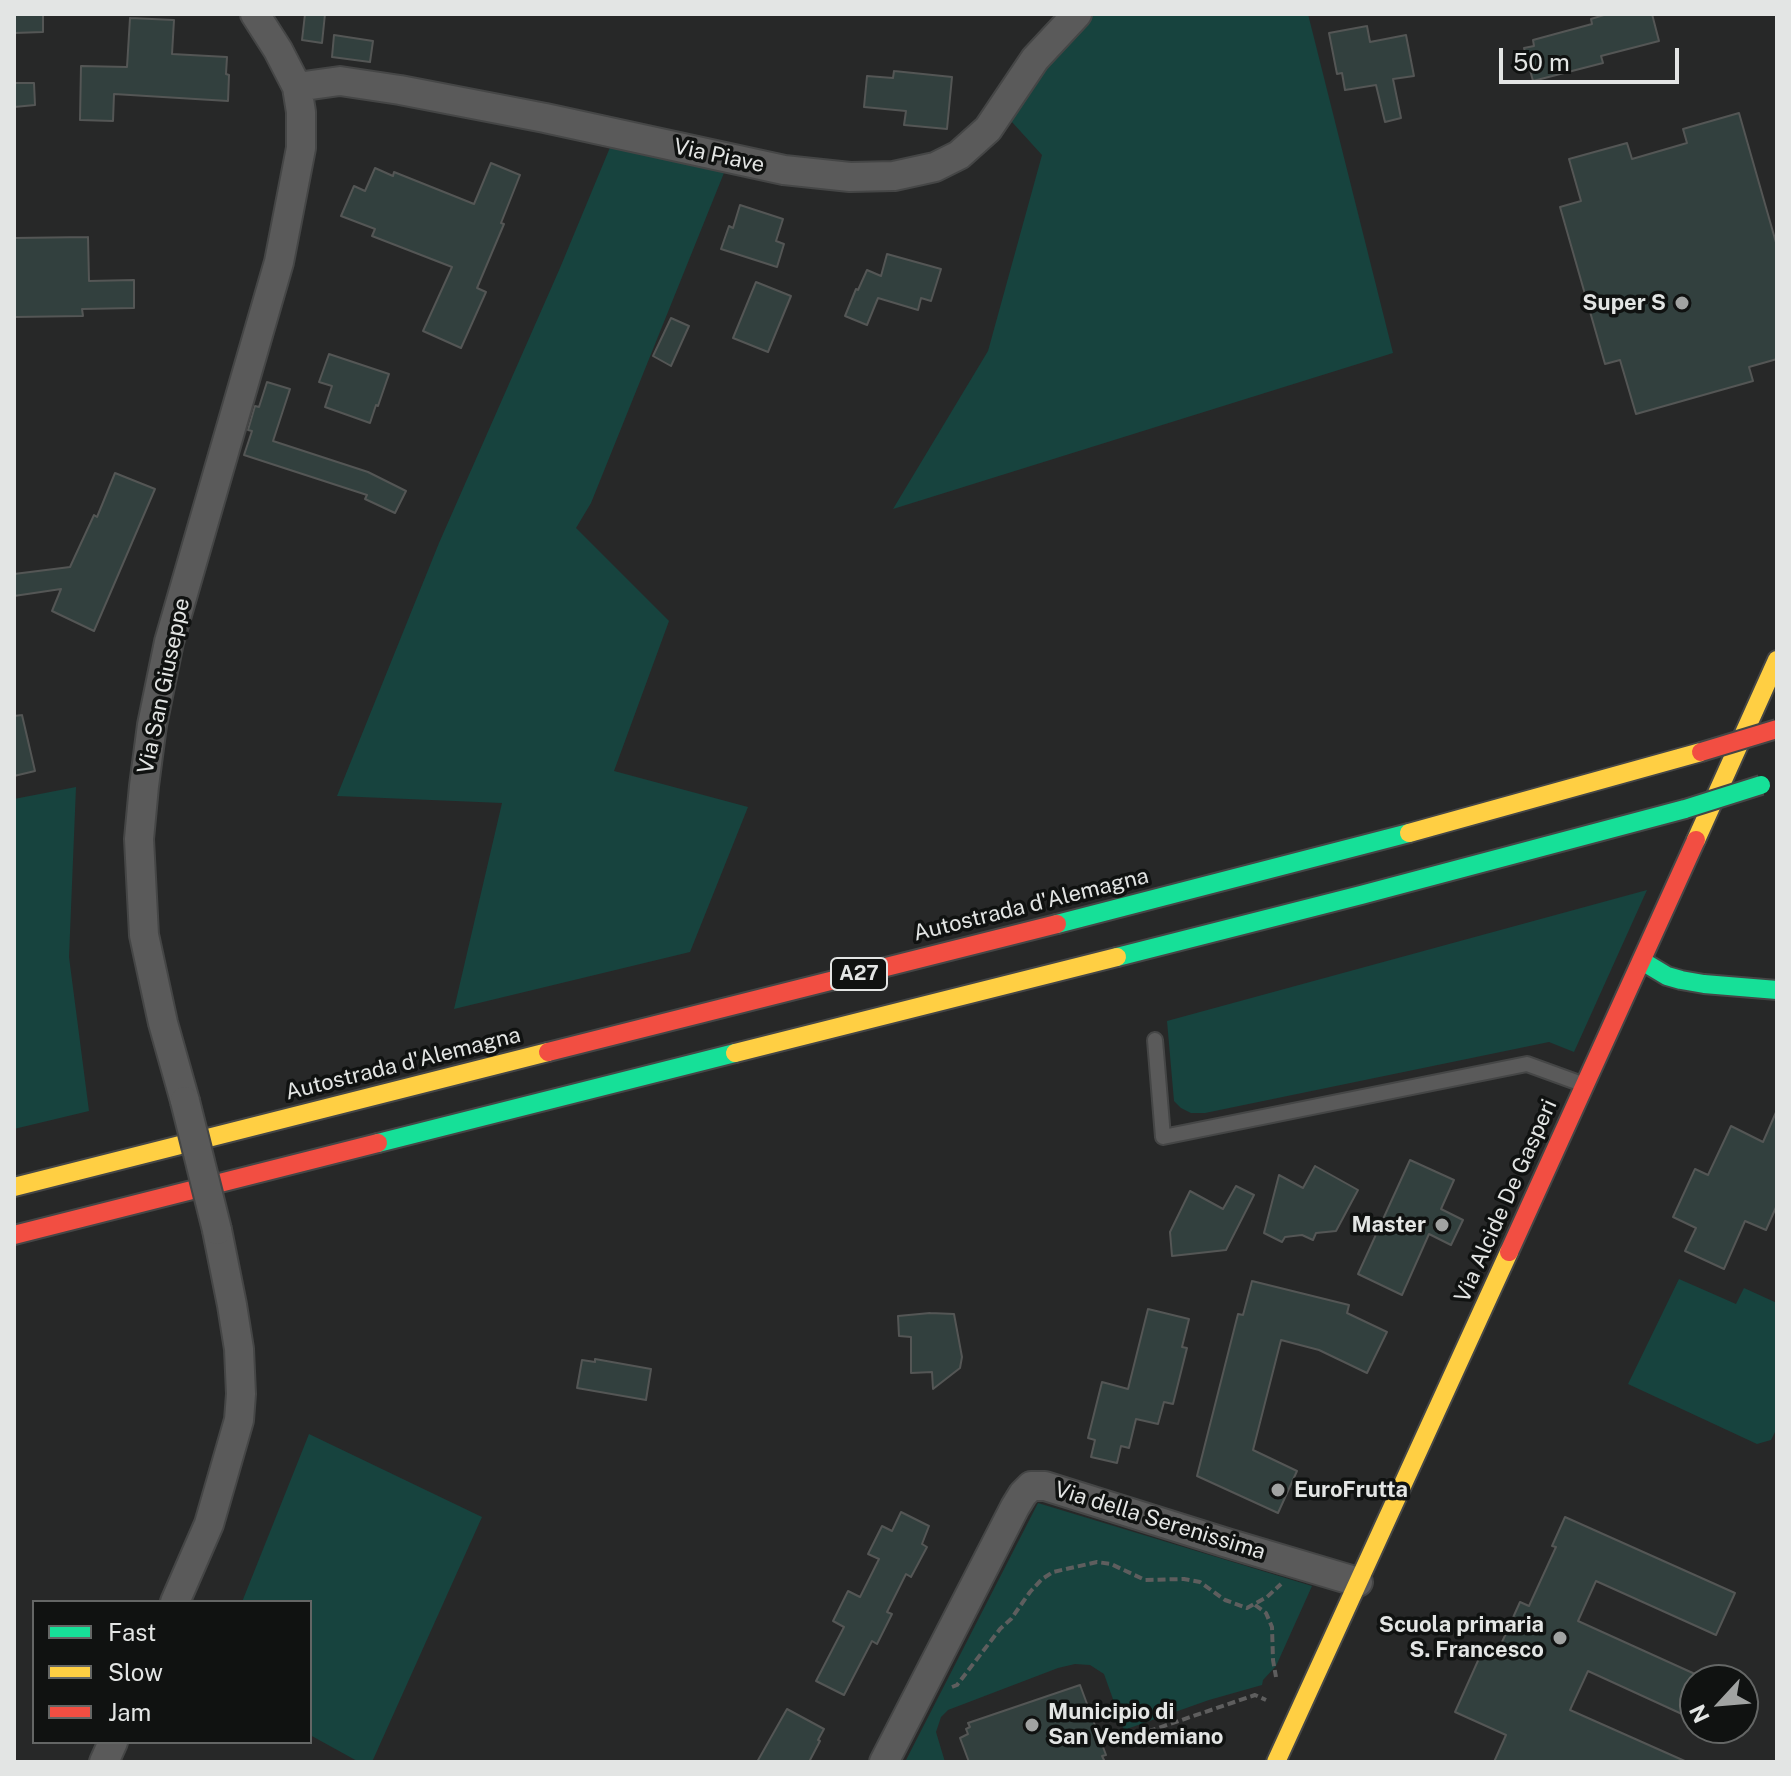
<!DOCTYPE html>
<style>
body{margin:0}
#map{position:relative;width:1791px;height:1776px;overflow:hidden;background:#272828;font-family:"Public Sans",sans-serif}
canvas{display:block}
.frame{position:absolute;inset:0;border:16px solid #e3e5e4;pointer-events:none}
.legend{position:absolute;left:32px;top:1600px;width:280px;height:144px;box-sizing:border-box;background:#101211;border:2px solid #646665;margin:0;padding:10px 14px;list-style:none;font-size:24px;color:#e3e5e4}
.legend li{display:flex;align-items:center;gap:16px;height:40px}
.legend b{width:40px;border:2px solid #646665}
.north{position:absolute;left:1679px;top:1664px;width:80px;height:80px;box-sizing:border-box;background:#101211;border:2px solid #646665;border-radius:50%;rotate:244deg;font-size:22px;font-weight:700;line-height:32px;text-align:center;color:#e3e5e4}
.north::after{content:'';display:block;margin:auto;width:28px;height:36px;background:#a1a3a2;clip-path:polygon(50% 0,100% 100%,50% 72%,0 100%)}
.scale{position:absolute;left:1499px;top:48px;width:180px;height:36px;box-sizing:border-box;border:4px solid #e3e5e4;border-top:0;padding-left:10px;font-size:24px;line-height:28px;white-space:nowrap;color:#e3e5e4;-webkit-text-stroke:6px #101211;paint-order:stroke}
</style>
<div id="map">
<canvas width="1791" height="1776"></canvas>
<div class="frame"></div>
<ul class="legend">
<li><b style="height:10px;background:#16e098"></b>Fast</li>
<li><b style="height:10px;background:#ffcf43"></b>Slow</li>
<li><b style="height:10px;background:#f24e42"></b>Jam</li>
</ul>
<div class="north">N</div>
<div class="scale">50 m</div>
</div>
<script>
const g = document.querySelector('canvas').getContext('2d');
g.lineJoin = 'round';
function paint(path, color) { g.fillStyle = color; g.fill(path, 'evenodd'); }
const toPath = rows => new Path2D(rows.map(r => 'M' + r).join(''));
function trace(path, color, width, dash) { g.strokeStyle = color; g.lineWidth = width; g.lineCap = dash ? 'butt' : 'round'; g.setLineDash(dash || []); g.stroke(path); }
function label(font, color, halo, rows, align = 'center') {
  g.font = font + ' "Public Sans",sans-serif'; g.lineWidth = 7; g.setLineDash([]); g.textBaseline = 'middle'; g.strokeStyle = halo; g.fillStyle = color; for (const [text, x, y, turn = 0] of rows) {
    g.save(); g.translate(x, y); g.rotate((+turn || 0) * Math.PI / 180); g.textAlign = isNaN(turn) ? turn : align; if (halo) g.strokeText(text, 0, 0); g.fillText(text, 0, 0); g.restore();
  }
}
const green = toPath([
 [1077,14,1308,14,1393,353,893,509,988,351,1042,155,1001,110],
 [616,133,730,158,591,503,576,528,669,621,614,771,748,807,690,952,454,1009,502,803,337,796,439,543,560,268],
 [76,787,69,957,89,1111,14,1129,14,799],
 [1647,890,1574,1052,1549,1042,1205,1113,1191,1113,1181,1108,1174,1101,1167,1021],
 [1679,1279,1736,1304,1744,1288,1777,1303,1777,1428,1771,1440,1757,1444,1628,1384],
 [309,1434,482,1517,372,1762,359,1762,310,1735,310,1602,242,1602],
 [1038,1503,1312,1586,1276,1666,1263,1680,1262,1685,1209,1700,1124,1730,1104,1674,1090,1665,1075,1664,1058,1668,948,1710,941,1717,936,1732,945,1762,905,1762]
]);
const building = toPath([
 [14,14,43,14,43,32,14,33,14,14],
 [305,14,325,14,322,43,302,40,305,14],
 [1607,14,1652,14,1659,41,1601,56,1603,63,1533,81,1524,48,1534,46,1533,40,1592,24,1591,19,1607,14],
 [130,18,174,20,172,54,227,57,226,74,229,75,228,101,114,94,113,121,80,120,81,66,127,67,130,18],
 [1367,26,1370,42,1406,35,1414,76,1393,79,1401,118,1385,122,1376,85,1345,90,1342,73,1337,74,1329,33,1367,26],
 [334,35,373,41,370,62,332,57,334,35],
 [894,71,952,77,947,129,904,125,906,111,864,107,867,76,893,78,894,71],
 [14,83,34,83,35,105,14,107,14,83],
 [1739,113,1777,246,1777,359,1749,367,1753,381,1636,414,1620,360,1605,364,1560,207,1581,201,1569,159,1627,143,1632,159,1687,143,1683,129,1739,113],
 [491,163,520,175,501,223,504,224,477,288,486,292,461,348,423,331,452,267,372,236,375,229,341,216,354,186,365,191,375,168,393,176,394,172,474,204,491,163],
 [740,205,783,219,776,241,784,244,777,267,721,249,729,226,733,228,740,205],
 [88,237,89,281,134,280,134,308,82,309,83,316,14,317,14,238,88,237],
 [887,254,941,269,931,301,921,298,918,310,878,298,867,325,845,316,856,289,858,290,867,270,881,276,887,254],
 [756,282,791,296,768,352,733,338,756,282],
 [671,318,689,326,671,366,653,356,671,318],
 [329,354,389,374,378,406,376,405,370,423,325,407,332,386,319,382,329,354],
 [267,382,290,389,273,441,368,472,406,491,395,513,365,499,367,495,244,455,252,431,248,430,255,406,259,407,267,382],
 [115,473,155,489,94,631,52,611,61,589,14,596,14,574,70,567,94,515,97,517,115,473],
 [22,715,35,771,14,776,14,716,22,715],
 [1777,1110,1777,1205,1766,1230,1745,1221,1724,1269,1685,1251,1696,1228,1673,1217,1695,1169,1708,1175,1731,1126,1763,1142,1777,1110],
 [1410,1160,1454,1180,1441,1209,1463,1220,1451,1245,1429,1234,1402,1295,1358,1274,1410,1160],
 [1315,1166,1358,1190,1336,1231,1316,1233,1313,1240,1302,1235,1285,1237,1282,1242,1264,1233,1279,1175,1303,1188,1315,1166],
 [1236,1186,1254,1195,1226,1250,1172,1256,1170,1232,1190,1191,1223,1209,1236,1186],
 [1252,1281,1349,1305,1347,1313,1387,1332,1367,1373,1319,1350,1281,1340,1253,1450,1297,1471,1278,1513,1197,1476,1238,1314,1243,1315,1252,1281],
 [1148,1309,1189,1319,1182,1347,1187,1348,1173,1404,1164,1402,1158,1424,1136,1419,1129,1448,1121,1446,1117,1463,1091,1457,1095,1440,1088,1438,1102,1382,1128,1389,1148,1309],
 [930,1313,954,1314,962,1357,960,1368,933,1389,932,1372,911,1373,911,1337,899,1336,898,1316,930,1313],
 [595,1359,651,1369,646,1400,577,1388,582,1360,595,1362,595,1359],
 [901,1512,929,1526,922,1544,927,1547,911,1577,906,1574,887,1612,892,1614,877,1644,872,1641,844,1695,816,1681,844,1627,833,1621,848,1591,860,1597,879,1559,868,1554,882,1526,892,1531,901,1512],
 [1565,1517,1735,1593,1716,1635,1596,1581,1578,1621,1695,1674,1695,1720,1588,1671,1570,1710,1687,1762,1494,1762,1506,1735,1455,1712,1485,1645,1498,1651,1520,1602,1529,1606,1556,1547,1552,1546,1565,1517],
 [1080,1685,1106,1755,1102,1756,1105,1762,969,1762,960,1738,968,1734,966,1729,970,1727,968,1723,1080,1685],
 [787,1709,824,1729,818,1740,820,1741,809,1762,757,1762,787,1709]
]);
const path = toPath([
 [1255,1605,1266,1613,1272,1627,1273,1660,1276,1677],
 [952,1687,957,1685,1000,1629,1011,1619,1030,1592,1042,1579,1053,1572,1097,1562,1111,1564,1145,1580,1184,1579,1200,1582,1225,1600,1247,1608,1267,1597,1281,1584],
 [1114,1743,1255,1695,1266,1700]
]);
const lane = toPath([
 [1155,1040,1163,1137,1527,1064,1582,1084]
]);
const street = toPath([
 [297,87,340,81,400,90,545,118,784,170,850,177,894,176,935,167,959,155,988,129,1035,59,1077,14],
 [185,1101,163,1023,144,935,139,839,144,786,152,725,169,642,279,262,301,148,301,112,297,87,278,50,255,14],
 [175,1602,209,1524,239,1420,241,1394,239,1349,232,1305,217,1230],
 [104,1762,113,1742],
 [884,1762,1015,1507,1023,1494,1031,1486,1045,1486,1227,1543,1358,1582]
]);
const fast = toPath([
 [1057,924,1409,833],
 [1117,957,1361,895,1685,809],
 [1642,961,1667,976,1681,980,1704,984,1777,990],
 [378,1143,735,1053]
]);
const slow = toPath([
 [1409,833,1701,752],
 [1696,840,1777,660],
 [735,1053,1117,957],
 [14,1187,548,1052],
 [1276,1762,1509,1252]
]);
const jam = toPath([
 [548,1052,1057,924],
 [14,1235,378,1143],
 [1509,1252,1696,840]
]);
const streetBridge = toPath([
 [185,1101,217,1230]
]);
const fastBridge = toPath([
 [1685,809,1761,785]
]);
const jamBridge = toPath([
 [1701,752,1777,729]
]);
const markers = [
 [1682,303,8,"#a1a3a2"],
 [1442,1225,8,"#a1a3a2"],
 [1278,1490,8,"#a1a3a2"],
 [1560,1638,8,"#a1a3a2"],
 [1032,1725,8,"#a1a3a2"]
];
const shields = [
 [859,974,56]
];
const shieldNames = [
 ["A27",859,974]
];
const streetNames = [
 ["Via Piave",719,156,12],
 ["Via San Giuseppe",164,686,-78],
 ["Autostrada d'Alemagna",1031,905,-14],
 ["Autostrada d'Alemagna",403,1064,-14],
 ["Via Alcide De Gasperi",1506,1201,-66],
 ["Via della Serenissima",1160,1521,17]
];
const poiNames = [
 ["Super S",1666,303],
 ["Master",1426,1225],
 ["EuroFrutta",1294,1490,"left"],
 ["Scuola primaria",1544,1625],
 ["S. Francesco",1544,1650],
 ["Municipio di",1048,1712,"left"],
 ["San Vendemiano",1048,1737,"left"]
];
paint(green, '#17433e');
paint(building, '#32403e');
trace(building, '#545655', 2);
trace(lane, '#454646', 18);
trace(street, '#454646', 32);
trace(fast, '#454646', 22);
trace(slow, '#454646', 22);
trace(jam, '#454646', 22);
trace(path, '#5e5e5e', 4, [8, 4]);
trace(lane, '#5a5a5a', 14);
trace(street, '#5a5a5a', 28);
trace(fast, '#16e098', 18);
trace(slow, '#ffcf43', 18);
trace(jam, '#f24e42', 18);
trace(streetBridge, '#454646', 32, []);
trace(fastBridge, '#454646', 22, []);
trace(jamBridge, '#454646', 22, []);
trace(streetBridge, '#5a5a5a', 28);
trace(fastBridge, '#16e098', 18);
trace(jamBridge, '#f24e42', 18);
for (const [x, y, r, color] of markers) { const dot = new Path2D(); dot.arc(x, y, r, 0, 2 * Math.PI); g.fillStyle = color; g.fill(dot); trace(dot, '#101211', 3); }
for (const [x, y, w] of shields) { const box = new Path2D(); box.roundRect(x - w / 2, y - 16, w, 32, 6); g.fillStyle = '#101211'; g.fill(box); trace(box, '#e3e5e4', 2); }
label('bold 20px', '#e3e5e4', null, shieldNames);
label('22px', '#e3e5e4', '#101211', streetNames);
label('bold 22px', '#e3e5e4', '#101211', poiNames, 'right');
</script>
